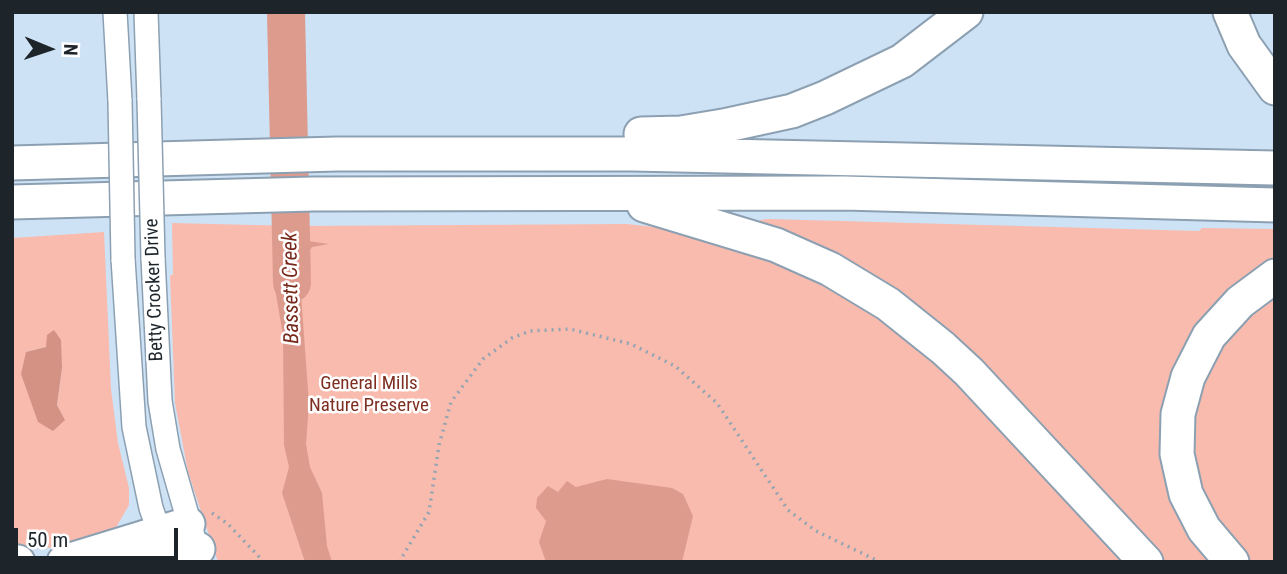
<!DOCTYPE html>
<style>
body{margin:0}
#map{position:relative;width:1287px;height:574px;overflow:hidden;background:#cde3f5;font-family:"Roboto Condensed",sans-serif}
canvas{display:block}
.frame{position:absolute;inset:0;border:14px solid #1d252b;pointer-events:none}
.north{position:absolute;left:14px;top:14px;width:70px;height:70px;-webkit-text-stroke:5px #fff;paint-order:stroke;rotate:92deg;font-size:19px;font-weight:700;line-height:28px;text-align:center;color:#1d252b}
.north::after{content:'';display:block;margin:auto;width:24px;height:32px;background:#1d252b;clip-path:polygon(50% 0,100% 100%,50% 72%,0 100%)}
.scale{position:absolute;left:14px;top:528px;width:164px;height:32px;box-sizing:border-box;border:4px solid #1d252b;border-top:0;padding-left:9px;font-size:21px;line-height:24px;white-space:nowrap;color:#1d252b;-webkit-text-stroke:5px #fff;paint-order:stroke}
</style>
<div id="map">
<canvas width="1287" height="574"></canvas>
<div class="frame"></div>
<div class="north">N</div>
<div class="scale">50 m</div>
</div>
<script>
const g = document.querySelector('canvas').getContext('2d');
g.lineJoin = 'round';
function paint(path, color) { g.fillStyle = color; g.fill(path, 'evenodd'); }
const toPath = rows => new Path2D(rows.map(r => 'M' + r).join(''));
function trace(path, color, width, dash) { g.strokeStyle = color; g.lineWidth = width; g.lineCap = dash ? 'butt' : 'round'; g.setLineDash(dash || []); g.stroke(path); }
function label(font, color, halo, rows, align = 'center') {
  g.font = font + ' "Roboto Condensed",sans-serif'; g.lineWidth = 5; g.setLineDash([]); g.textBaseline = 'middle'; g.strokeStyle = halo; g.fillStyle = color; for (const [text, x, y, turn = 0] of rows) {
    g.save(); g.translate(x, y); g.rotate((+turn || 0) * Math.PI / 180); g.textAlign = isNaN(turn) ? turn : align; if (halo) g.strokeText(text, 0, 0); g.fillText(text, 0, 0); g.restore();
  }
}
const green = toPath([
 [769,219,1199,231,1202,228,1275,229,1275,265,1172,388,1214,562,1156,562,981,374,759,229,760,220],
 [172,223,296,226,627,224,664,228,815,274,925,348,1130,562,218,562,188,472,175,403,170,275,173,275],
 [104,232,111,389,118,443,129,488,129,505,114,531,57,548,12,546,12,238],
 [46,347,62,368,57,405,65,420,26,352],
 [1275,288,1275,562,1246,562,1213,525,1187,443,1204,365]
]);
const forest = toPath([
 [54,330,61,340,62,368,57,405,65,420,53,431,38,422,21,374,26,352,46,347,47,335]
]);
const water = toPath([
 [282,230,302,231,308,241,329,244,312,247,299,267,309,403,306,444,310,467,322,493,327,546,332,562,305,562,282,493,289,467,284,445,283,335,274,283,278,277,276,265,280,246,277,239],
 [607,479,672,488,683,494,693,516,682,562,546,562,539,542,546,521,536,508,537,498,548,486,558,492,567,481,576,487]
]);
const river = toPath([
 [286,12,292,283]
]);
const path = toPath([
 [212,513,228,524,264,562],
 [399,562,429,512,439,445,451,402,483,359,512,338,530,331,570,329,631,344,675,366,717,403,788,510,816,531,880,562]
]);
const tertiary = toPath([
 [115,12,120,101],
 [146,12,149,100],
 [153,258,160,401,168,449,193,536],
 [123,259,134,427,151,508,164,545]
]);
const motorway = toPath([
 [1230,12,1244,45,1275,88],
 [641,134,681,133,723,126,792,111,825,98,902,61,966,12],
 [12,163,337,154,632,154,1275,168],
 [12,202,313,194,844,193,1275,205],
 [644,205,776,245,830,269,888,304,943,348,969,372,1146,562],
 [12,561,18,562],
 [64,562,188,524],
 [155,562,198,549],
 [1232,562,1204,529,1186,494,1177,454,1178,414,1188,377,1209,336,1240,302,1275,276]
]);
const tertiaryBridge = toPath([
 [149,100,153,258],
 [120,101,123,259]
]);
const streetNames = [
 ["Betty Crocker Drive",155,290,-92]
];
const parkNames = [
 ["General Mills",369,384],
 ["Nature Preserve",369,406]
];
const waterNames = [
 ["Bassett Creek",292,288,-91]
];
paint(green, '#f9bbae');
paint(forest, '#d49284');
paint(water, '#dd9b8d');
trace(river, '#dd9b8d', 38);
trace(tertiary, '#8ca0b2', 26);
trace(motorway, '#8ca0b2', 37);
trace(path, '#93a4b2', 3.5, [2, 5]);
trace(tertiary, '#fff', 23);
trace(motorway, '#fff', 33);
trace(tertiaryBridge, '#8ca0b2', 26, []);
trace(tertiaryBridge, '#fff', 23);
label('19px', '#1d252b', '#fff', streetNames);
label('19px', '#7e2f21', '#fff', parkNames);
label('italic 21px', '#76281a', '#fff', waterNames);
</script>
